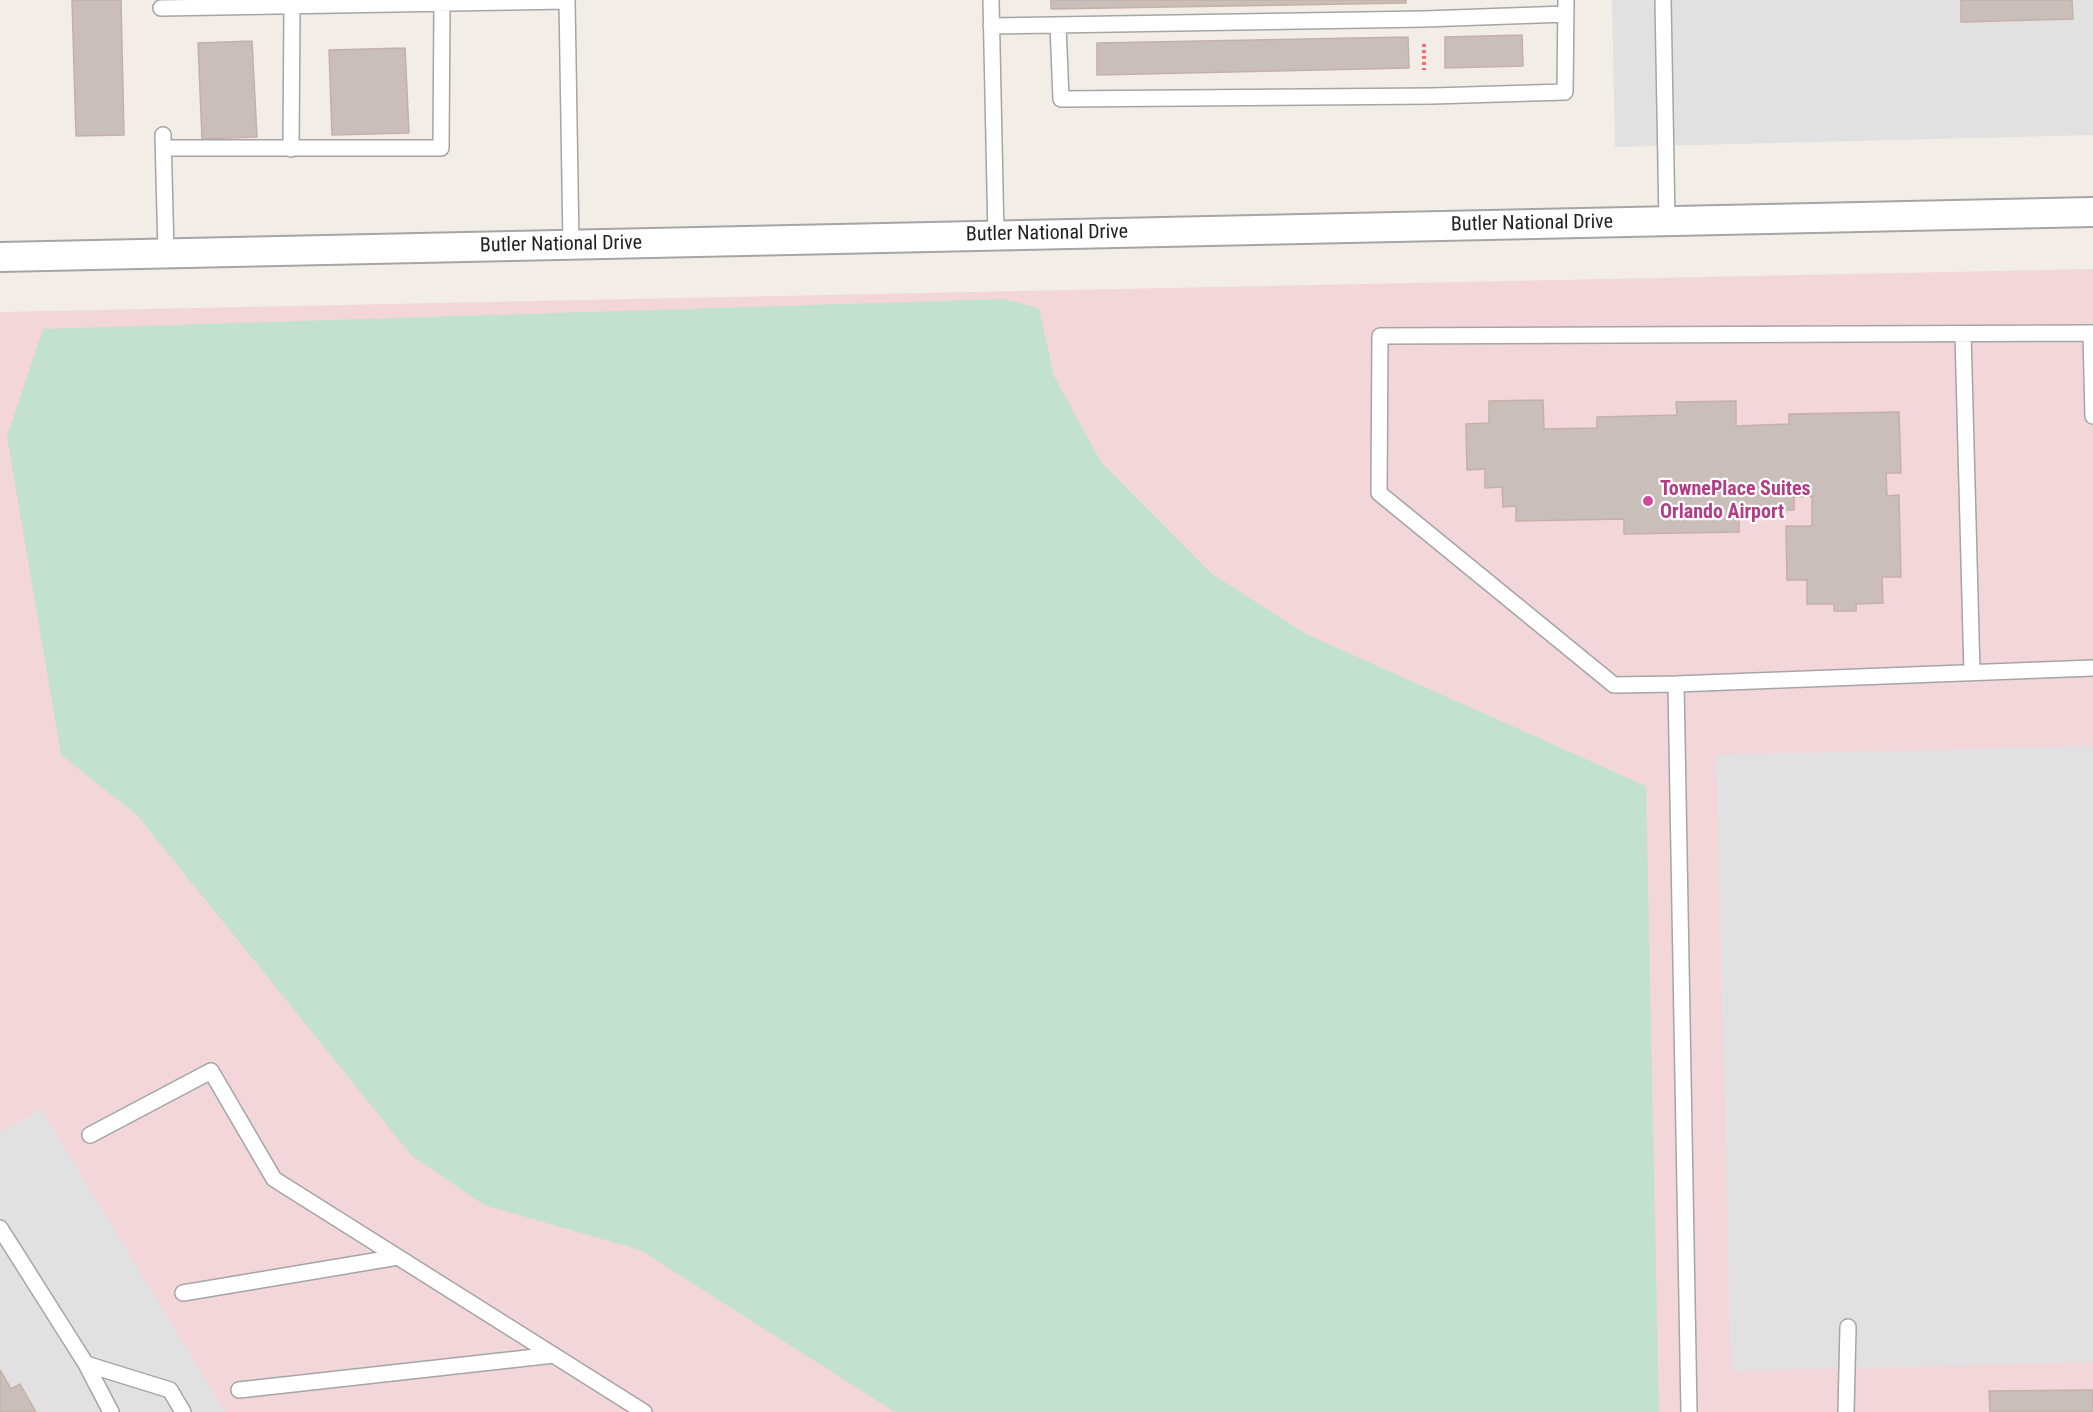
<!DOCTYPE html>
<style>
body{margin:0}
canvas{display:block;background:#f2ede7}
</style>
<canvas width="2093" height="1412"></canvas>
<script>
const g = document.querySelector('canvas').getContext('2d');
g.lineJoin = 'round';
function paint(path, color) { g.fillStyle = color; g.fill(path, 'evenodd'); }
const toPath = rows => new Path2D(rows.map(r => 'M' + r).join(''));
function trace(path, color, width, dash) { g.strokeStyle = color; g.lineWidth = width; g.lineCap = dash ? 'butt' : 'round'; g.setLineDash(dash || []); g.stroke(path); }
function label(font, color, halo, rows, align = 'center') {
  g.font = font + ' "Roboto Condensed",sans-serif'; g.lineWidth = 4.5; g.setLineDash([]); g.textBaseline = 'middle'; g.strokeStyle = halo; g.fillStyle = color; for (const [text, x, y, turn = 0] of rows) {
    g.save(); g.translate(x, y); g.rotate((+turn || 0) * Math.PI / 180); g.textAlign = isNaN(turn) ? turn : align; if (halo) g.strokeText(text, 0, 0); g.fillText(text, 0, 0); g.restore();
  }
}
const commercial = toPath([
 [2093,269,2093,1412,0,1412,0,312]
]);
const wetland = toPath([
 [1004,299,1039,308,1054,376,1101,462,1212,574,1306,634,1646,786,1659,1412,895,1412,640,1250,484,1205,411,1155,137,815,61,755,7,437,43,329]
]);
const parking = toPath([
 [1612,0,1961,0,1961,21,2073,18,2072,0,2093,0,2093,135,1615,147],
 [2093,746,2093,1362,1731,1371,1716,755],
 [41,1109,225,1412,36,1412,20,1384,11,1389,0,1370,0,1133]
]);
const building = toPath([
 [72,0,121,0,124,135,76,136,72,0],
 [1051,0,1406,0,1406,3,1051,9,1051,0],
 [1961,0,2072,0,2073,19,1961,22,1961,0],
 [1522,35,1523,66,1445,68,1445,37,1522,35],
 [1408,37,1409,68,1097,75,1097,43,1408,37],
 [252,41,257,137,202,139,198,43,252,41],
 [405,48,409,133,332,135,329,50,405,48],
 [1543,400,1544,429,1597,428,1597,417,1677,415,1676,402,1736,401,1736,426,1789,424,1789,414,1899,412,1901,473,1886,473,1887,496,1899,495,1901,577,1882,577,1883,603,1856,604,1856,611,1834,611,1834,604,1807,604,1807,580,1787,580,1786,526,1812,526,1812,496,1794,497,1794,510,1739,511,1739,532,1624,534,1624,519,1516,521,1516,506,1503,507,1502,487,1485,488,1485,469,1467,470,1466,424,1489,423,1489,401,1543,400],
 [0,1370,11,1389,20,1384,36,1412,0,1412,0,1370],
 [2093,1390,2093,1412,1990,1412,1989,1391,2093,1390]
]);
const path = toPath([
 [1424,44,1424,70]
]);
const service = toPath([
 [567,0,571,244],
 [991,0,996,236],
 [1663,0,1667,221],
 [161,8,567,1],
 [1058,25,1061,99,1432,96,1565,92,1566,0],
 [991,26,1424,19,1566,14],
 [163,135,166,253],
 [164,148,441,148,442,3],
 [291,149,292,6],
 [2091,333,2093,416],
 [1963,334,1972,673],
 [1676,684,1614,685,1379,493,1380,336,2093,333],
 [90,1135,211,1071,274,1179,644,1412],
 [0,1228,86,1364,170,1390,183,1412],
 [183,1293,398,1257],
 [86,1364,111,1412],
 [239,1390,554,1355],
 [1689,1412,1676,684,2093,668],
 [1846,1412,1848,1327]
]);
const minor = toPath([
 [0,257,2093,212]
]);
const markers = [
 [1648,501,6,"#d1479c"]
];
const streetNames = [
 ["Butler National Drive",1532,224,-1],
 ["Butler National Drive",1047,234,-1],
 ["Butler National Drive",561,245,-1]
];
const hotelNames = [
 ["TownePlace Suites",1660,490],
 ["Orlando Airport",1660,513]
];
paint(commercial, '#f3d6d9');
paint(wetland, '#c3e1cf');
paint(parking, '#e1e1e1');
paint(building, '#cabeba');
trace(building, '#c5b0a8', 1.5);
trace(service, '#a5a5a5', 18);
trace(minor, '#a5a5a5', 32);
trace(path, '#ff6b72', 4, [3, 3]);
trace(service, '#fff', 15);
trace(minor, '#fff', 28);
for (const [x, y, r, color] of markers) { const dot = new Path2D(); dot.arc(x, y, r, 0, 2 * Math.PI); g.fillStyle = color; g.fill(dot); trace(dot, '#fff', 2); }
label('20px', '#212121', '#fff', streetNames);
label('bold 20px', '#b23c85', '#fff', hotelNames, 'left');
</script>
